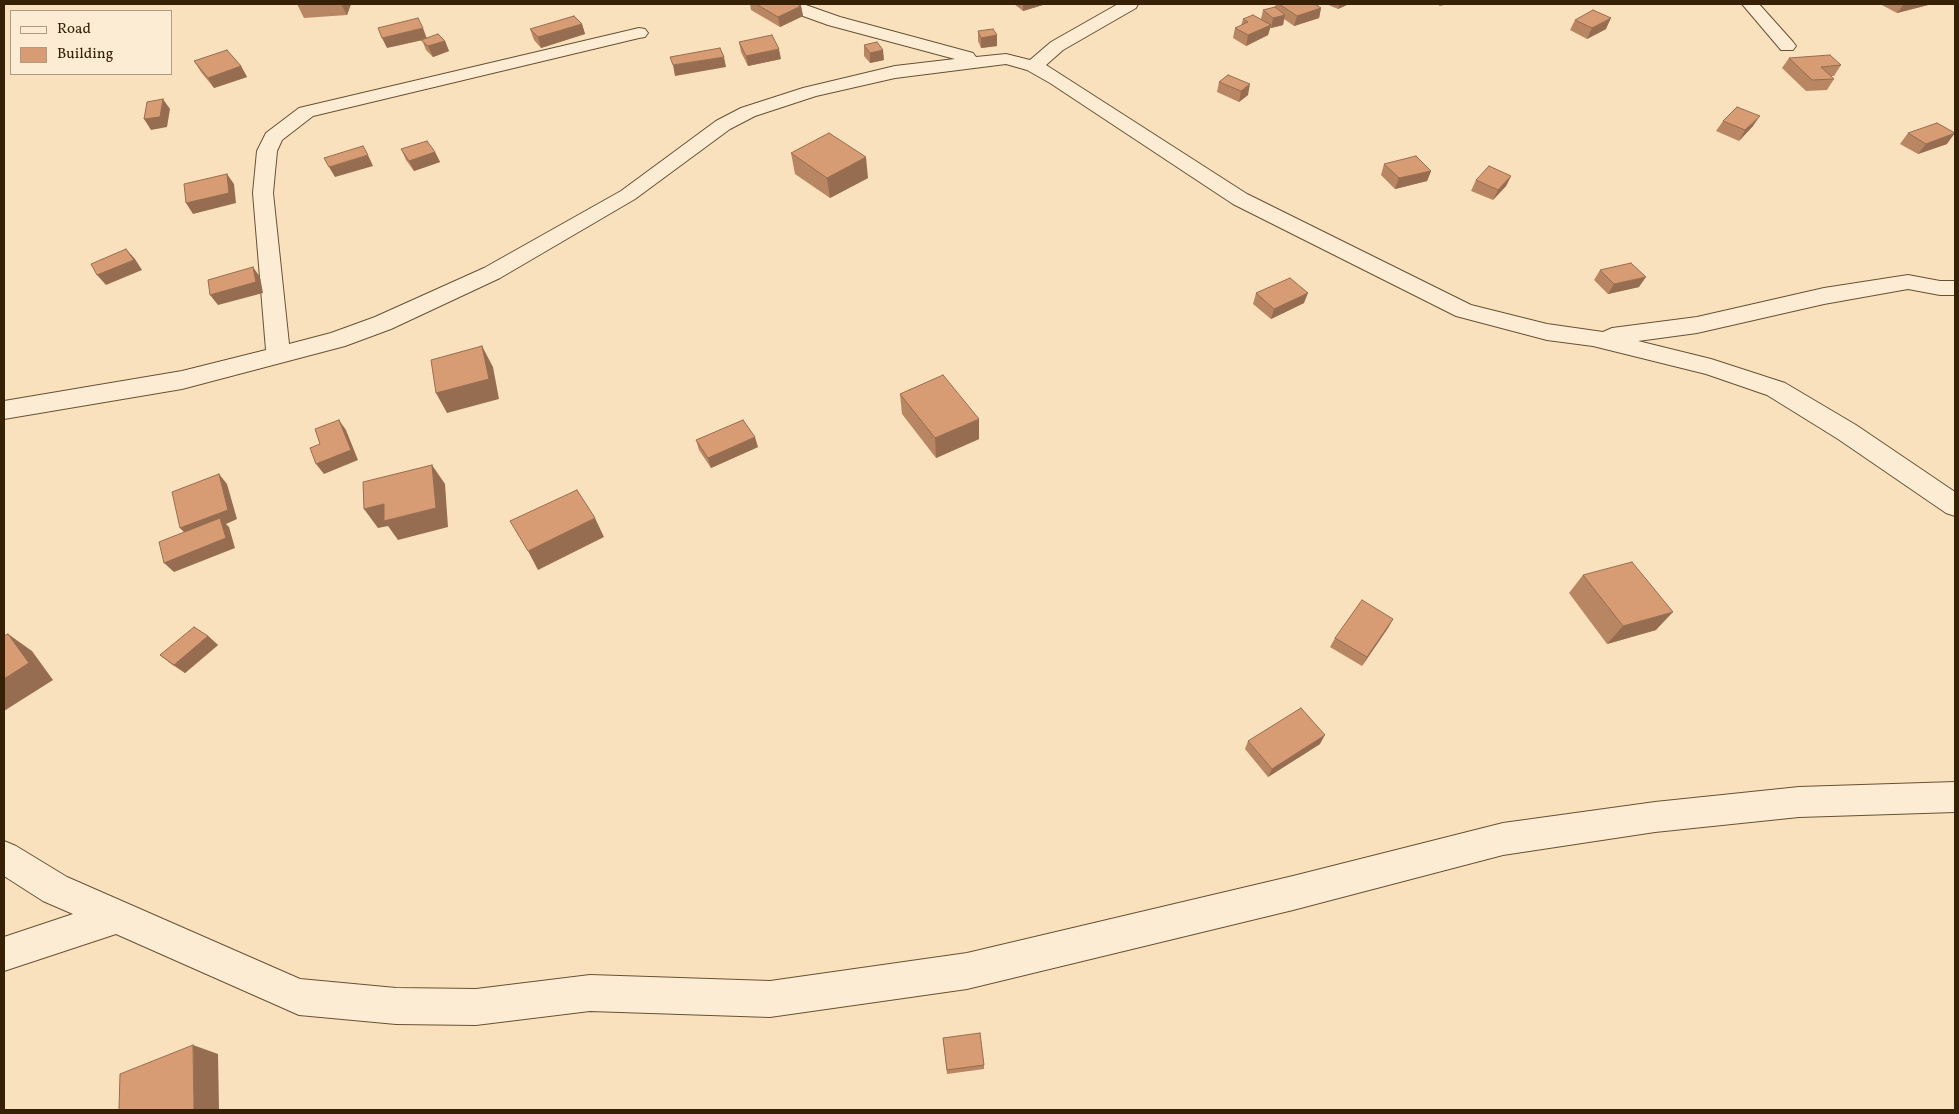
<!DOCTYPE html>
<style>
body{margin:0}
#map{position:relative;width:1959px;height:1114px;overflow:hidden;background:#fae1bd;font-family:Vollkorn,serif}
canvas{display:block}
.frame{position:absolute;inset:0;border:5px solid #362106;pointer-events:none}
.legend{position:absolute;left:10px;top:10px;width:162px;height:65px;box-sizing:border-box;background:#fcecd4;border:1px solid #ad9b82;margin:0;padding:6px 9px;list-style:none;font-size:15px;color:#362106}
.legend li{display:flex;align-items:center;gap:10px;height:25px}
.legend b{width:25px;border:1px solid #ad9b82}
</style>
<div id="map">
<canvas width="1959" height="1114"></canvas>
<div class="frame"></div>
<ul class="legend">
<li><b style="height:6px;background:#fcecd4"></b>Road</li>
<li><b style="height:14px;background:#d79c73"></b>Building</li>
</ul>
</div>
<script>
const g = document.querySelector('canvas').getContext('2d');
g.lineJoin = 'round';
const toPath = rows => new Path2D(rows.map(r => 'M' + r).join(''));
function trace(path, color, width, dash) { g.strokeStyle = color; g.lineWidth = width; g.lineCap = dash ? 'butt' : 'round'; g.setLineDash(dash || []); g.stroke(path); }
function paint(path, color) { g.fillStyle = color; g.fill(path, 'evenodd'); }
const minor = toPath([
 [778,4,803,4,840,17,973,53,976,57,1006,54,1030,60,1051,42,1118,4,1138,4,1136,8,1063,50,1046,65,1247,194,1471,305,1547,324,1603,332,1612,328,1697,317,1824,288,1908,275,1940,281,1955,281,1955,295,1940,295,1908,289,1824,304,1697,333,1638,341,1711,359,1785,383,1856,425,1955,492,1955,516,1946,513,1838,439,1767,395,1706,374,1593,346,1547,340,1456,316,1233,204,1050,83,1027,70,1006,64,895,78,816,96,755,116,730,129,635,199,500,278,391,329,345,346,182,389,4,419,4,401,182,371,266,350,253,193,257,151,266,133,299,108,639,28,645,29,648,33,645,37,639,38,313,116,282,140,277,151,273,193,289,344,331,333,375,317,484,268,621,191,716,121,741,108,803,88,895,66,955,59,828,25,781,8,778,4],
 [1742,4,1759,4,1793,42,1796,46,1793,50,1781,50,1742,4],
 [1955,782,1955,812,1799,817,1655,832,1503,855,1293,910,967,989,770,1017,590,1011,476,1025,396,1024,299,1015,116,934,4,971,4,937,73,914,43,901,4,876,4,841,16,846,67,877,300,979,396,988,476,989,590,975,770,981,967,953,1293,876,1503,823,1655,802,1799,787,1955,782]
]);
const wall = toPath([
 [297,4,351,4,347,15,304,18],
 [750,4,797,4,801,6,803,16,780,27,751,10],
 [1014,4,1046,4,1023,11],
 [1276,4,1315,4,1321,8,1319,18,1294,26,1284,19,1283,25,1271,28,1270,28,1268,35,1246,46,1233,38,1235,28,1241,26,1243,19,1261,19,1263,10,1275,7],
 [1326,4,1349,4,1338,9],
 [1880,4,1932,4,1897,13],
 [1575,20,1606,29,1587,39,1570,30],
 [582,24,585,34,541,48,534,40,530,29],
 [978,31,997,35,997,46,981,48,978,41],
 [427,38,445,41,449,51,433,57,426,50,422,40,387,48],
 [739,42,781,59,748,66,741,52],
 [864,45,884,60,870,63,864,56],
 [1789,58,1841,65,1834,76,1831,76,1834,79,1827,90,1806,91,1782,68],
 [194,61,241,66,247,77,214,88,201,72],
 [1228,75,1248,95,1239,102,1217,92,1219,82],
 [1723,121,1753,126,1739,141,1716,131],
 [1908,133,1947,144,1918,154,1900,144],
 [401,149,435,152,440,162,414,171,406,160],
 [791,153,868,178,830,198,795,174],
 [1384,164,1431,171,1427,181,1395,189,1381,175],
 [1511,176,1506,186,1493,200,1471,191,1476,180],
 [1600,270,1639,287,1608,294,1594,280],
 [1256,293,1304,303,1271,319,1253,304],
 [900,394,979,439,936,458,902,414],
 [696,440,758,447,711,468,699,450],
 [1583,575,1656,630,1607,644,1569,593],
 [1393,619,1388,628,1362,666,1330,647,1335,638],
 [208,636,218,645,185,673,171,664,160,655],
 [1248,741,1320,744,1268,777,1245,749],
 [943,1038,984,1065,984,1069,947,1074]
]);
const shadedWall = toPath([
 [341,4,351,4,347,15],
 [1023,4,1046,4,1023,11],
 [1340,4,1349,4,1338,9],
 [1440,4,1449,4,1439,6],
 [1904,4,1932,4,1897,13],
 [801,6,803,16,780,27,778,17],
 [1321,8,1319,18,1294,26,1297,16],
 [1285,15,1283,25,1271,28,1273,18],
 [1611,18,1606,29,1587,39,1592,28],
 [582,24,585,34,541,48,538,37],
 [1271,25,1268,35,1246,46,1248,35],
 [423,28,427,39,387,48,382,38],
 [997,35,997,46,981,48,981,38],
 [445,41,449,51,433,57,428,46],
 [779,49,781,59,748,66,746,56],
 [883,50,884,60,870,63,870,53],
 [724,57,726,67,675,76,673,65],
 [241,66,247,77,214,88,208,78],
 [1250,84,1248,95,1239,102,1241,91],
 [163,99,170,109,167,127,151,130,144,119],
 [1760,116,1753,126,1739,141,1745,130],
 [1955,133,1947,144,1918,154,1926,144],
 [435,152,440,162,414,171,409,161],
 [368,155,373,166,335,177,329,167],
 [866,157,868,178,830,198,827,178],
 [1431,171,1427,181,1395,189,1399,178],
 [227,174,234,184,236,203,193,214,186,203],
 [1511,176,1506,186,1493,200,1498,190],
 [126,249,135,259,142,270,106,285,97,275],
 [253,267,260,277,263,293,218,305,210,295],
 [1646,277,1639,287,1608,294,1614,284],
 [1308,293,1304,303,1271,319,1274,309],
 [482,346,493,367,499,399,447,413,436,393],
 [979,419,979,439,936,458,935,438],
 [339,420,346,430,358,460,324,474,316,464],
 [755,437,758,447,711,468,708,458],
 [432,465,445,484,448,527,398,540,388,526,378,528,364,509],
 [219,474,227,484,237,519,226,524,229,527,235,548,174,572,164,563,190,538,180,528],
 [595,518,604,537,538,570,528,551],
 [1673,612,1656,630,1607,644,1623,626],
 [1393,619,1388,628,1362,666,1367,657],
 [8,634,32,651,53,680,4,711,4,679],
 [208,636,218,645,185,673,174,665],
 [1325,735,1320,744,1268,777,1272,769],
 [193,1045,218,1054,219,1110,194,1110]
]);
const building = toPath([
 [756,4,797,4,801,6,778,17,756,4],
 [1279,4,1315,4,1321,8,1297,16,1279,4],
 [1275,7,1285,15,1273,18,1263,10,1275,7],
 [1593,10,1611,18,1592,28,1575,20,1593,10],
 [1253,15,1271,25,1248,35,1235,28,1248,22,1243,19,1253,15],
 [574,16,582,24,538,37,530,29,574,16],
 [418,18,423,28,382,38,378,28,418,18],
 [993,29,997,35,981,38,978,31,993,29],
 [438,34,445,41,428,46,421,40,438,34],
 [772,35,779,49,746,56,739,42,772,35],
 [877,42,883,50,870,53,864,45,877,42],
 [720,48,724,57,673,65,670,57,720,48],
 [227,50,241,66,208,78,194,61,227,50],
 [1830,55,1841,65,1821,67,1834,79,1812,80,1789,58,1830,55],
 [1228,75,1250,84,1241,91,1219,82,1228,75],
 [163,99,160,117,144,119,147,102,163,99],
 [1737,107,1760,116,1745,130,1723,121,1737,107],
 [1937,123,1955,133,1926,144,1908,133,1937,123],
 [829,133,866,157,827,178,791,153,829,133],
 [427,141,435,152,409,161,401,149,427,141],
 [363,146,368,155,329,167,324,158,363,146],
 [1416,156,1431,171,1399,178,1384,164,1416,156],
 [1489,166,1511,176,1498,190,1476,180,1489,166],
 [227,174,229,193,186,203,184,184,227,174],
 [126,249,134,260,97,275,91,264,126,249],
 [1631,263,1646,277,1614,284,1600,270,1631,263],
 [253,267,256,282,210,295,208,280,253,267],
 [1290,278,1308,293,1274,309,1256,293,1290,278],
 [482,346,489,379,436,393,431,360,482,346],
 [943,375,979,419,935,438,900,394,943,375],
 [339,420,351,450,316,464,310,448,320,444,315,429,339,420],
 [743,420,755,437,708,458,696,440,743,420],
 [432,465,436,508,384,521,384,504,364,509,363,482,432,465],
 [219,474,228,510,180,528,172,492,219,474],
 [577,490,595,518,528,551,510,521,577,490],
 [220,518,226,538,164,563,159,542,220,518],
 [1632,562,1673,612,1623,626,1583,575,1632,562],
 [1362,600,1393,619,1367,657,1335,638,1362,600],
 [194,627,208,636,174,665,160,655,194,627],
 [8,634,29,663,4,679,4,636,8,634],
 [1301,708,1325,735,1272,769,1248,741,1301,708],
 [980,1033,984,1065,947,1070,943,1038,980,1033],
 [193,1045,194,1110,119,1110,120,1074,193,1045]
]);
trace(minor, '#675134', 2);
paint(minor, '#fcecd4');
paint(wall, '#b98663');
paint(shadedWall, '#966d50');
paint(building, '#d79c73');
trace(building, '#966d50', 1);
</script>
